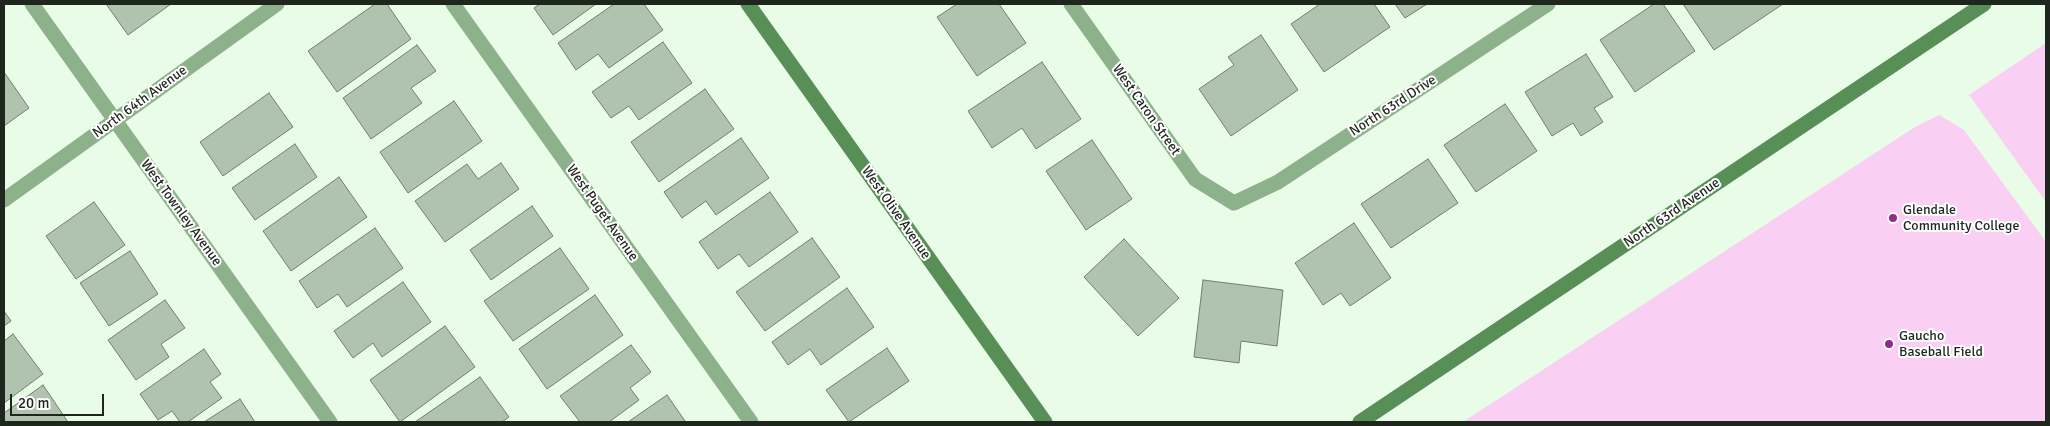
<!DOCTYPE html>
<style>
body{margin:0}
#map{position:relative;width:2050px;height:426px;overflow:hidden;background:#e8fce7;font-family:Signika,sans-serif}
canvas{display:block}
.frame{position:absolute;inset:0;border:5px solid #1f261e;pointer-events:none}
.scale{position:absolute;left:10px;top:394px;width:94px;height:22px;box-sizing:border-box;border:2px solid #1f261e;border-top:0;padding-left:6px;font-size:15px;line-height:18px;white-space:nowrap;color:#1f261e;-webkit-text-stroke:4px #fff;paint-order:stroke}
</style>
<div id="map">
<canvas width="2050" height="426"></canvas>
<div class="frame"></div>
<div class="scale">20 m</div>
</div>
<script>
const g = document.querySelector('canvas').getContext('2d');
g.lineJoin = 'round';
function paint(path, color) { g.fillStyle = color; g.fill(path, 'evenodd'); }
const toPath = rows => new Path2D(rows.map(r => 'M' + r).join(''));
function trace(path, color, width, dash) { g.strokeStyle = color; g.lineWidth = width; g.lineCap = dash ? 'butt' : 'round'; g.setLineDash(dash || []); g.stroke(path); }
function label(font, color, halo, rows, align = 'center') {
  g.font = font + ' Signika,sans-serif'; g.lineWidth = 4; g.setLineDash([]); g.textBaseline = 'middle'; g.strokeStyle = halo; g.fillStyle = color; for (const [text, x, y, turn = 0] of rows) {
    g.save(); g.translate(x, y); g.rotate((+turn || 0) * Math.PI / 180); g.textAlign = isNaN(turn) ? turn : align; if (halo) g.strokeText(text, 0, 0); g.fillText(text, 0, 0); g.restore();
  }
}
const green = toPath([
 [2046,43,2046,202,1969,95],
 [1939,115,1964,130,2046,242,2046,422,1463,422,1915,127]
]);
const building = toPath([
 [106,4,171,4,128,35,106,4],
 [375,4,387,4,411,39,337,92,308,51,375,4],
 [540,4,596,4,553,35,534,8,540,4],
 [614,4,644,4,663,30,609,68,598,54,576,70,558,43,614,4],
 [957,4,999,4,1026,43,977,76,937,17,957,4],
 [1320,4,1374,4,1390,27,1324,72,1291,24,1320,4],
 [1395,4,1427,4,1405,18,1395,4],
 [1654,4,1663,4,1695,51,1635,92,1600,40,1654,4],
 [1683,4,1783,4,1714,50,1683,4],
 [1261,35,1298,90,1231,136,1199,89,1234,65,1228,57,1261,35],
 [663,42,692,83,639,120,629,106,611,118,592,92,663,42],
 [417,45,436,71,411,88,422,103,371,139,343,98,417,45],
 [1586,54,1613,97,1594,108,1603,122,1581,136,1573,123,1552,136,1525,92,1586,54],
 [1042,62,1081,119,1036,149,1022,128,992,148,968,111,1042,62],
 [4,72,29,108,4,126,4,72],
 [705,89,734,129,659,182,631,142,705,89],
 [269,93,293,127,223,176,200,142,269,93],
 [454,101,482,141,408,193,380,152,454,101],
 [1505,104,1537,151,1476,192,1444,145,1505,104],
 [741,138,769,178,716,215,706,201,682,218,664,192,741,138],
 [1092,140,1132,199,1086,230,1046,171,1092,140],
 [295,144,317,177,255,220,232,188,295,144],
 [1428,159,1458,203,1391,248,1361,204,1428,159],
 [501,163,519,189,445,242,415,201,467,164,478,179,501,163],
 [339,177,367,217,291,271,263,231,339,177],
 [770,192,798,232,749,267,739,254,718,269,699,242,770,192],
 [94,202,125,245,76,279,46,236,94,202],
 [532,206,553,236,491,280,470,250,532,206],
 [1354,223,1391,278,1350,306,1341,293,1323,305,1295,263,1354,223],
 [375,228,403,268,347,307,338,294,317,308,299,281,375,228],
 [812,238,840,277,765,331,736,292,812,238],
 [1124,239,1179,298,1138,336,1084,277,1124,239],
 [560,248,589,289,513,341,484,301,560,248],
 [130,251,158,294,109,326,80,283,130,251],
 [1203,280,1283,290,1277,346,1241,341,1239,363,1194,357,1203,280],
 [403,282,431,322,382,357,373,343,353,358,334,331,403,282],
 [847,288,874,327,821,365,810,349,788,365,772,342,847,288],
 [595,295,623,335,547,389,519,349,595,295],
 [165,300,185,328,161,344,169,357,136,380,108,340,165,300],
 [4,311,11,321,4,326,4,311],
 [445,326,475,367,400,422,370,380,445,326],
 [13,334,43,374,4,403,4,341,13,334],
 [631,345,651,372,630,388,639,400,609,422,580,422,560,396,631,345],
 [887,348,909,381,849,422,826,390,887,348],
 [204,349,221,374,210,382,222,398,188,422,180,422,172,411,158,420,140,394,204,349],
 [480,377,509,417,502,422,415,422,480,377],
 [43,385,68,422,4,422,4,413,43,385],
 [667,395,685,421,683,422,628,422,667,395],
 [240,399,255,422,204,422,240,399]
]);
const street = toPath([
 [32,4,330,422],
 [453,4,751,422],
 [1071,4,1195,179,1234,203,1278,182,1548,4],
 [4,200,277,4]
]);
const secondary = toPath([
 [748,4,1045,422],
 [1360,422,1984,4]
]);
const markers = [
 [1893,218,5,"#942a8c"],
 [1889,344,5,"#942a8c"]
];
const streetNames = [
 ["North 64th Avenue",140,102,-36],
 ["North 63rd Drive",1393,106,-33],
 ["West Caron Street",1146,110,55],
 ["West Townley Avenue",181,213,54],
 ["West Puget Avenue",602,213,55],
 ["West Olive Avenue",896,213,55],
 ["North 63rd Avenue",1672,213,-34]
];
const poiNames = [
 ["Glendale",1903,210],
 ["Community College",1903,226],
 ["Gaucho",1899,336],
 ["Baseball Field",1899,352]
];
paint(green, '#facff4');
paint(building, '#b0c3af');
trace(building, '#6f816e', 1);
trace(street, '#8db18b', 15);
trace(secondary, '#588f57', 15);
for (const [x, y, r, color] of markers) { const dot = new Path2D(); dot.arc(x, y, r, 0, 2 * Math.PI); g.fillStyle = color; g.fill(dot); trace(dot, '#fff', 2); }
label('14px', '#1f261e', '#fff', streetNames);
label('14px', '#1f261e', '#fff', poiNames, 'left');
</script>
